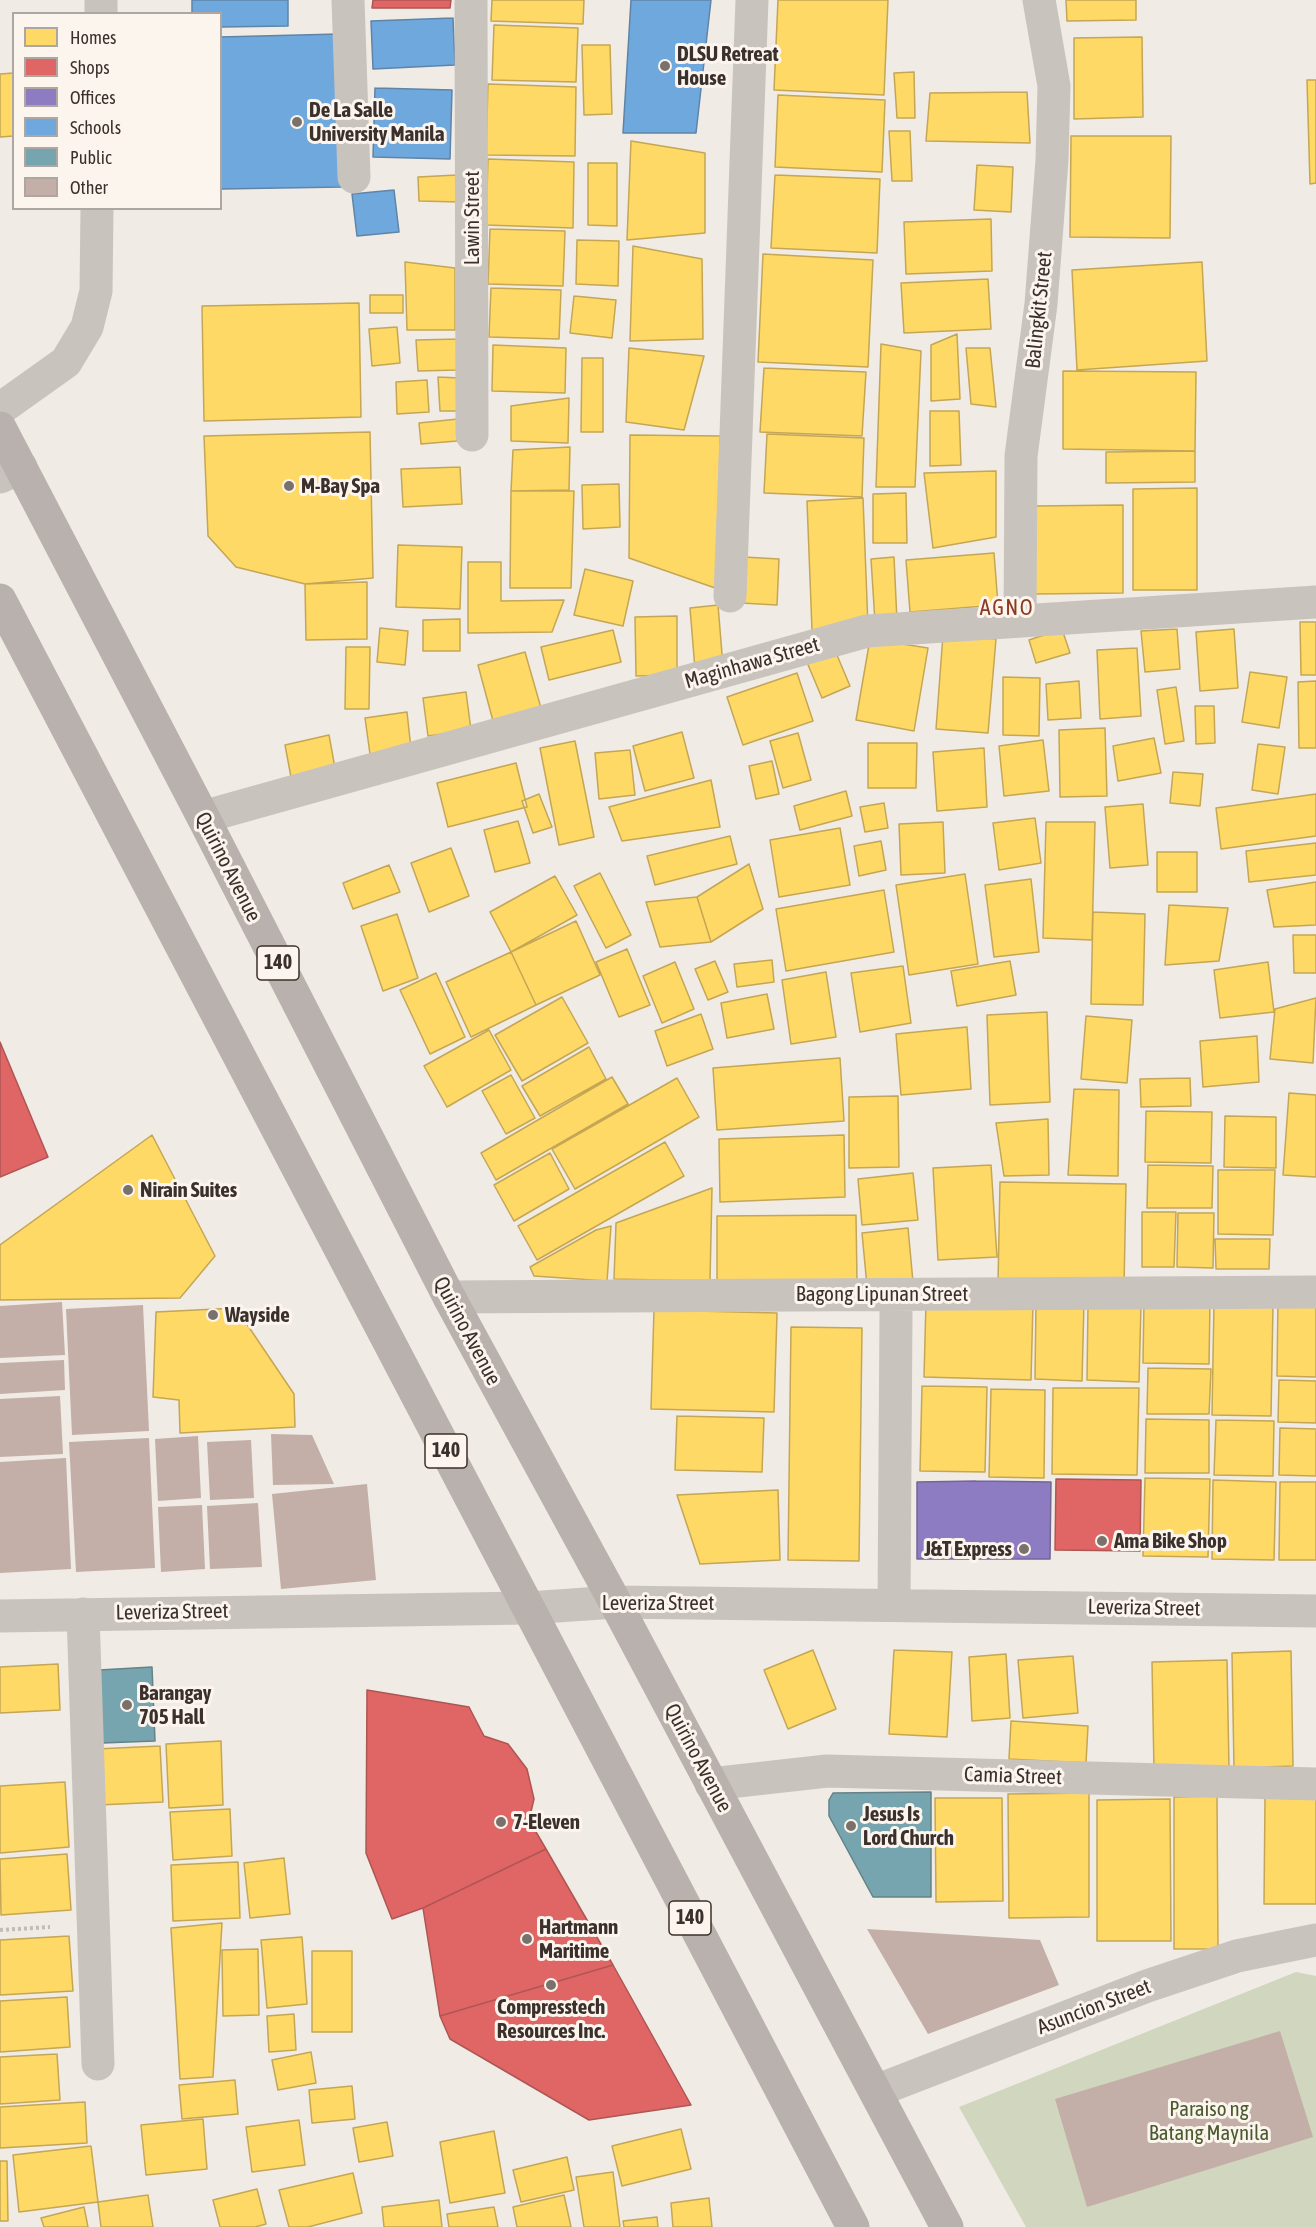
<!DOCTYPE html>
<style>
body{margin:0}
#map{position:relative;width:1316px;height:2227px;overflow:hidden;background:#f0ebe5;font-family:"Asap Condensed",sans-serif}
canvas{display:block}
.legend{position:absolute;left:12px;top:12px;width:210px;height:198px;box-sizing:border-box;background:#fbf5ee;border:2px solid #aea6a0;margin:0;padding:8px 10px;list-style:none;font-size:18px;color:#3b302b}
.legend li{display:flex;align-items:center;gap:12px;height:30px}
.legend b{width:30px;border:2px solid #aea6a0}
</style>
<div id="map">
<canvas width="1316" height="2227"></canvas>
<ul class="legend">
<li><b style="height:16px;background:#ffd966"></b>Homes</li>
<li><b style="height:16px;background:#e06666"></b>Shops</li>
<li><b style="height:16px;background:#8e7cc3"></b>Offices</li>
<li><b style="height:16px;background:#6fa8dc"></b>Schools</li>
<li><b style="height:16px;background:#76a5af"></b>Public</li>
<li><b style="height:16px;background:#c3afa7"></b>Other</li>
</ul>
</div>
<script>
const g = document.querySelector('canvas').getContext('2d');
g.lineJoin = 'round';
function paint(path, color) { g.fillStyle = color; g.fill(path, 'evenodd'); }
const toPath = rows => new Path2D(rows.map(r => 'M' + r).join(''));
function trace(path, color, width, dash) { g.strokeStyle = color; g.lineWidth = width; g.lineCap = dash ? 'butt' : 'round'; g.setLineDash(dash || []); g.stroke(path); }
function label(font, color, halo, rows, align = 'center') {
  g.font = font + ' "Asap Condensed",sans-serif'; g.lineWidth = 6; g.setLineDash([]); g.textBaseline = 'middle'; g.strokeStyle = halo; g.fillStyle = color; for (const [text, x, y, turn = 0] of rows) {
    g.save(); g.translate(x, y); g.rotate((+turn || 0) * Math.PI / 180); g.textAlign = isNaN(turn) ? turn : align; if (halo) g.strokeText(text, 0, 0); g.fillText(text, 0, 0); g.restore();
  }
}
const green = toPath([
 [1296,1972,1316,1976,1316,2227,1026,2227,959,2107]
]);
const homes = toPath([
 [492,0,584,0,583,24,491,21,492,0],
 [778,0,888,0,884,95,774,90,778,0],
 [1066,0,1136,0,1136,20,1067,21,1066,0],
 [494,25,578,28,576,82,492,80,494,25],
 [1142,37,1143,117,1074,119,1074,38,1142,37],
 [582,45,610,45,612,114,584,115,582,45],
 [914,72,915,118,897,118,894,73,914,72],
 [14,73,14,136,0,137,0,74,14,73],
 [1307,80,1316,80,1316,183,1310,184,1307,80],
 [488,84,576,87,575,156,486,155,488,84],
 [1027,92,1030,143,926,141,930,93,1027,92],
 [778,95,885,100,882,172,775,167,778,95],
 [889,131,910,131,912,181,892,181,889,131],
 [1071,136,1171,136,1170,238,1070,237,1071,136],
 [631,141,705,153,705,233,627,240,631,141],
 [488,159,574,162,573,228,486,225,488,159],
 [588,163,617,163,617,226,588,225,588,163],
 [977,165,1013,167,1011,212,974,210,977,165],
 [457,175,460,202,419,201,418,177,457,175],
 [775,175,880,179,877,253,771,248,775,175],
 [991,219,992,271,906,274,904,222,991,219],
 [490,229,565,231,563,286,488,284,490,229],
 [577,240,619,241,618,286,576,284,577,240],
 [633,246,702,259,703,339,630,341,633,246],
 [763,254,873,260,868,367,758,362,763,254],
 [405,262,455,268,455,330,407,330,405,262],
 [1202,262,1207,361,1077,370,1072,270,1202,262],
 [988,279,991,329,904,333,901,283,988,279],
 [491,288,561,290,559,339,489,337,491,288],
 [370,295,403,295,403,313,370,313,370,295],
 [574,296,616,300,612,338,570,333,574,296],
 [359,303,361,417,204,421,202,306,359,303],
 [397,327,400,363,372,366,369,329,397,327],
 [957,334,960,399,931,401,931,345,957,334],
 [459,339,458,370,418,371,416,340,459,339],
 [881,344,921,351,915,487,876,487,881,344],
 [493,345,566,348,565,393,492,391,493,345],
 [629,348,704,356,684,430,626,422,629,348],
 [966,348,990,348,996,407,971,404,966,348],
 [582,358,603,358,603,432,581,432,582,358],
 [764,368,866,372,862,436,760,432,764,368],
 [1063,371,1196,372,1195,451,1063,449,1063,371],
 [438,377,460,378,462,411,440,411,438,377],
 [427,380,429,412,397,414,396,382,427,380],
 [569,398,568,443,511,441,511,406,569,398],
 [930,411,959,411,961,465,930,466,930,411],
 [458,419,457,441,421,444,419,423,458,419],
 [370,432,373,578,305,584,236,567,208,536,204,436,370,432],
 [767,434,864,438,862,497,764,493,767,434],
 [630,435,720,436,718,589,629,558,630,435],
 [570,447,569,490,511,491,513,450,570,447],
 [1195,451,1195,482,1106,483,1106,452,1195,451],
 [460,467,462,504,403,507,401,469,460,467],
 [996,471,996,537,933,548,924,473,996,471],
 [619,484,620,527,583,529,582,485,619,484],
 [1197,488,1197,590,1133,590,1133,489,1197,488],
 [511,491,574,491,571,588,510,588,511,491],
 [906,493,907,543,873,543,873,494,906,493],
 [863,498,868,627,812,630,807,501,863,498],
 [1123,505,1123,593,1035,594,1035,506,1123,505],
 [398,545,462,547,460,609,396,607,398,545],
 [994,553,998,605,910,612,906,560,994,553],
 [744,557,779,559,777,605,741,603,744,557],
 [894,557,897,621,875,622,871,559,894,557],
 [468,562,501,562,501,601,564,600,552,632,468,633,468,562],
 [585,569,633,581,623,626,574,615,585,569],
 [367,582,367,639,306,640,305,584,367,582],
 [718,605,723,666,695,669,690,608,718,605],
 [677,616,677,675,636,676,635,617,677,616],
 [460,619,460,651,423,651,423,620,460,619],
 [1300,622,1316,622,1316,675,1301,675,1300,622],
 [380,628,408,631,405,665,377,662,380,628],
 [1062,629,1070,653,1036,663,1029,640,1062,629],
 [1177,629,1180,669,1145,672,1141,631,1177,629],
 [1234,629,1238,688,1200,691,1196,632,1234,629],
 [613,630,621,662,549,680,541,647,613,630],
 [943,635,996,639,988,733,936,729,943,635],
 [870,639,928,648,914,731,856,720,870,639],
 [346,647,370,647,369,709,345,709,346,647],
 [834,648,850,686,822,698,806,660,834,648],
 [1137,648,1141,716,1100,719,1097,650,1137,648],
 [525,652,541,708,493,721,478,665,525,652],
 [1250,672,1287,677,1279,728,1242,722,1250,672],
 [797,673,813,721,743,745,727,697,797,673],
 [1003,677,1040,678,1039,736,1003,735,1003,677],
 [1079,681,1081,718,1048,720,1046,684,1079,681],
 [1316,681,1316,748,1299,748,1298,682,1316,681],
 [1176,687,1184,741,1165,744,1157,690,1176,687],
 [466,692,471,730,428,736,423,698,466,692],
 [1195,706,1214,706,1215,743,1196,744,1195,706],
 [407,712,411,749,370,754,365,718,407,712],
 [1105,728,1107,796,1060,797,1059,730,1105,728],
 [682,732,694,778,645,791,633,746,682,732],
 [798,733,811,780,783,788,770,741,798,733],
 [329,735,335,768,291,777,285,745,329,735],
 [1154,738,1161,773,1118,781,1113,746,1154,738],
 [1043,740,1049,791,1004,796,999,746,1043,740],
 [575,741,594,837,559,845,540,748,575,741],
 [868,743,917,743,916,788,868,788,868,743],
 [1258,744,1285,747,1278,794,1252,790,1258,744],
 [984,748,987,807,937,811,933,752,984,748],
 [630,750,635,795,599,799,595,753,630,750],
 [772,761,779,794,756,799,749,766,772,761],
 [516,763,527,807,448,827,437,783,516,763],
 [1173,772,1203,774,1200,806,1170,803,1173,772],
 [711,780,720,827,622,841,609,807,711,780],
 [846,791,852,816,800,830,794,806,846,791],
 [539,794,552,827,533,833,522,801,539,794],
 [1316,794,1316,836,1221,849,1216,808,1316,794],
 [884,803,888,828,865,832,860,807,884,803],
 [1143,804,1148,865,1110,868,1105,807,1143,804],
 [1035,818,1041,863,999,870,993,823,1035,818],
 [518,821,530,863,495,872,484,830,518,821],
 [943,822,945,873,901,875,899,824,943,822],
 [1046,822,1095,822,1092,940,1043,938,1046,822],
 [840,828,850,885,779,897,770,840,840,828],
 [730,836,737,864,655,885,647,856,730,836],
 [881,841,886,870,859,876,854,846,881,841],
 [1316,843,1316,875,1249,882,1246,851,1316,843],
 [451,848,469,896,429,912,411,863,451,848],
 [1157,852,1197,852,1197,892,1157,892,1157,852],
 [749,864,763,909,711,942,697,897,749,864],
 [389,865,400,892,353,909,343,883,389,865],
 [600,873,631,935,606,948,574,886,600,873],
 [965,874,978,964,909,975,896,885,965,874],
 [555,876,577,915,511,952,490,912,555,876],
 [1031,879,1039,952,994,957,985,885,1031,879],
 [1316,882,1316,925,1274,927,1267,890,1316,882],
 [884,890,894,952,786,971,776,909,884,890],
 [697,897,711,942,660,947,646,902,697,897],
 [1169,905,1228,908,1219,961,1165,965,1169,905],
 [1093,912,1145,914,1143,1005,1091,1004,1093,912],
 [397,914,418,978,383,991,361,926,397,914],
 [576,921,600,975,536,1005,511,952,576,921],
 [1293,935,1316,935,1316,973,1294,973,1293,935],
 [627,949,650,1005,619,1017,596,962,627,949],
 [511,952,536,1005,471,1037,446,982,511,952],
 [772,960,774,982,737,987,734,964,772,960],
 [715,961,728,992,708,1000,695,969,715,961],
 [1010,961,1016,995,957,1006,951,971,1010,961],
 [675,962,694,1009,662,1023,643,976,675,962],
 [1268,962,1274,1012,1220,1018,1214,970,1268,962],
 [903,966,911,1023,860,1032,851,973,903,966],
 [826,972,836,1037,791,1044,782,980,826,972],
 [436,973,465,1037,430,1054,400,990,436,973],
 [767,994,774,1029,727,1038,721,1003,767,994],
 [562,997,588,1043,522,1081,495,1035,562,997],
 [1316,998,1313,1063,1270,1059,1275,1009,1316,998],
 [1047,1012,1050,1102,990,1105,987,1015,1047,1012],
 [701,1014,713,1049,667,1066,655,1031,701,1014],
 [1086,1016,1132,1020,1127,1083,1081,1079,1086,1016],
 [967,1027,971,1089,901,1095,896,1034,967,1027],
 [489,1030,511,1070,447,1107,424,1066,489,1030],
 [1257,1036,1259,1082,1203,1087,1200,1041,1257,1036],
 [589,1047,606,1079,540,1116,522,1086,589,1047],
 [840,1058,844,1121,717,1130,713,1068,840,1058],
 [511,1075,535,1118,506,1134,482,1091,511,1075],
 [612,1077,628,1104,496,1180,481,1153,612,1077],
 [677,1078,699,1117,575,1189,552,1149,677,1078],
 [1190,1078,1191,1106,1141,1107,1140,1079,1190,1078],
 [1074,1089,1119,1090,1118,1176,1068,1175,1074,1089],
 [1289,1093,1316,1095,1316,1177,1283,1175,1289,1093],
 [898,1096,899,1167,849,1168,849,1097,898,1096],
 [1146,1111,1212,1112,1211,1163,1145,1162,1146,1111],
 [1225,1116,1276,1117,1276,1168,1224,1167,1225,1116],
 [1048,1119,1049,1175,1004,1176,996,1123,1048,1119],
 [152,1135,215,1256,180,1298,0,1300,0,1245,152,1135],
 [844,1135,845,1197,720,1202,719,1139,844,1135],
 [665,1142,684,1176,537,1260,518,1226,665,1142],
 [550,1153,569,1189,514,1221,494,1185,550,1153],
 [991,1165,997,1257,938,1260,933,1168,991,1165],
 [1148,1165,1213,1166,1212,1208,1147,1208,1148,1165],
 [1218,1170,1275,1170,1273,1235,1218,1234,1218,1170],
 [913,1173,918,1220,862,1225,858,1179,913,1173],
 [1000,1182,1126,1184,1124,1286,998,1284,1000,1182],
 [712,1188,710,1281,614,1279,616,1223,712,1188],
 [1142,1212,1176,1212,1174,1267,1142,1267,1142,1212],
 [1178,1213,1214,1213,1213,1268,1177,1267,1178,1213],
 [856,1215,857,1282,717,1282,717,1216,856,1215],
 [611,1226,607,1281,534,1276,530,1267,596,1230,611,1226],
 [908,1228,913,1282,867,1286,862,1233,908,1228],
 [1215,1239,1270,1239,1269,1269,1216,1269,1215,1239],
 [1278,1299,1316,1299,1316,1377,1277,1376,1278,1299],
 [1144,1300,1210,1301,1209,1364,1143,1363,1144,1300],
 [926,1302,1033,1303,1031,1380,924,1377,926,1302],
 [1036,1302,1084,1302,1082,1381,1035,1379,1036,1302],
 [1214,1303,1273,1304,1271,1416,1212,1415,1214,1303],
 [1088,1304,1141,1304,1139,1382,1087,1380,1088,1304],
 [236,1308,294,1394,295,1427,180,1433,179,1400,153,1397,156,1312,236,1308],
 [654,1310,777,1313,774,1412,651,1409,654,1310],
 [791,1327,862,1328,859,1561,788,1560,791,1327],
 [1148,1368,1211,1369,1209,1414,1147,1414,1148,1368],
 [1279,1380,1316,1381,1316,1423,1278,1422,1279,1380],
 [922,1386,987,1387,985,1472,920,1471,922,1386],
 [1053,1388,1139,1388,1137,1475,1052,1474,1053,1388],
 [991,1389,1045,1390,1044,1478,989,1477,991,1389],
 [677,1416,764,1418,762,1472,675,1470,677,1416],
 [1146,1419,1209,1420,1209,1473,1145,1473,1146,1419],
 [1216,1420,1274,1421,1273,1476,1214,1475,1216,1420],
 [1280,1428,1316,1429,1316,1476,1279,1475,1280,1428],
 [1145,1478,1210,1479,1208,1557,1143,1556,1145,1478],
 [1213,1480,1276,1482,1274,1560,1212,1559,1213,1480],
 [1280,1482,1316,1482,1316,1560,1279,1560,1280,1482],
 [778,1490,780,1560,700,1564,677,1495,778,1490],
 [813,1650,836,1709,788,1729,764,1670,813,1650],
 [894,1650,952,1652,947,1737,889,1734,894,1650],
 [1291,1651,1293,1766,1234,1768,1232,1653,1291,1651],
 [1006,1654,1010,1718,972,1721,969,1657,1006,1654],
 [1073,1656,1078,1713,1023,1718,1018,1660,1073,1656],
 [1227,1660,1229,1769,1154,1770,1152,1662,1227,1660],
 [58,1664,60,1710,0,1713,0,1667,58,1664],
 [1011,1721,1088,1726,1086,1763,1009,1759,1011,1721],
 [221,1741,223,1805,169,1808,166,1744,221,1741],
 [160,1746,163,1802,99,1805,96,1749,160,1746],
 [65,1782,69,1847,0,1853,0,1786,65,1782],
 [1089,1793,1089,1917,1009,1918,1008,1794,1089,1793],
 [1217,1796,1218,1949,1174,1949,1174,1797,1217,1796],
 [935,1798,1002,1798,1003,1901,936,1902,935,1798],
 [1265,1798,1316,1799,1316,1904,1264,1904,1265,1798],
 [1170,1799,1171,1941,1097,1941,1097,1800,1170,1799],
 [230,1809,232,1856,173,1860,170,1812,230,1809],
 [67,1854,71,1910,1,1915,0,1859,67,1854],
 [284,1858,290,1914,250,1918,244,1863,284,1858],
 [238,1862,240,1918,173,1921,171,1865,238,1862],
 [222,1923,213,2077,180,2079,171,1928,222,1923],
 [69,1936,73,1991,0,1995,0,1940,69,1936],
 [302,1937,307,2004,267,2008,261,1940,302,1937],
 [258,1949,259,2015,223,2016,222,1950,258,1949],
 [312,1951,352,1951,352,2032,312,2032,312,1951],
 [67,1997,70,2047,0,2052,0,2001,67,1997],
 [294,2014,296,2050,269,2052,267,2016,294,2014],
 [311,2052,316,2083,278,2090,272,2060,311,2052],
 [57,2054,60,2100,0,2104,0,2057,57,2054],
 [235,2080,238,2114,182,2119,179,2085,235,2080],
 [352,2086,355,2119,312,2123,309,2090,352,2086],
 [85,2102,87,2143,0,2148,0,2107,85,2102],
 [203,2119,207,2169,146,2175,141,2125,203,2119],
 [299,2120,305,2165,252,2172,246,2127,299,2120],
 [387,2122,393,2156,359,2162,353,2128,387,2122],
 [681,2129,691,2169,622,2186,612,2146,681,2129],
 [494,2131,505,2193,450,2203,440,2142,494,2131],
 [91,2146,98,2202,19,2212,13,2155,91,2146],
 [567,2157,574,2190,521,2202,513,2170,567,2157],
 [0,2161,7,2161,8,2221,0,2221,0,2161],
 [613,2172,620,2227,584,2227,576,2177,613,2172],
 [353,2173,362,2213,308,2227,289,2227,279,2190,353,2173],
 [257,2189,266,2224,255,2227,220,2227,213,2200,257,2189],
 [148,2195,153,2227,101,2227,98,2202,148,2195],
 [564,2195,571,2227,517,2227,513,2207,564,2195],
 [709,2198,712,2227,673,2227,671,2203,709,2198],
 [439,2200,442,2227,384,2227,382,2207,439,2200],
 [84,2207,88,2227,44,2227,41,2218,84,2207],
 [494,2207,498,2227,449,2227,447,2214,494,2207],
 [657,2217,658,2227,624,2227,623,2221,657,2217]
]);
const shops = toPath([
 [373,0,451,0,450,8,372,8,373,0],
 [0,1042,48,1157,0,1177,0,1042],
 [1056,1479,1141,1480,1140,1551,1055,1550,1056,1479],
 [367,1690,469,1707,484,1736,508,1744,527,1769,534,1799,529,1820,546,1849,423,1908,392,1919,366,1853,367,1690],
 [546,1849,613,1965,440,2016,423,1908,546,1849],
 [613,1965,691,2105,589,2120,450,2039,440,2016,613,1965]
]);
const offices = toPath([
 [976,1481,1051,1482,1050,1559,917,1559,917,1482,976,1481]
]);
const schools = toPath([
 [192,0,288,0,288,26,220,27,220,14,192,14,192,0],
 [631,0,711,0,696,133,623,133,631,0],
 [453,18,455,65,373,69,371,21,453,18],
 [339,34,342,187,220,189,220,37,339,34],
 [375,88,452,90,450,159,373,157,375,88],
 [394,190,399,232,357,236,352,194,394,190]
]);
const public = toPath([
 [152,1667,155,1741,102,1743,99,1670,152,1667],
 [931,1792,931,1897,873,1897,829,1816,829,1800,833,1793,931,1792]
]);
const building = toPath([
 [62,1302,65,1355,0,1358,0,1306],
 [143,1305,149,1431,72,1435,66,1309],
 [64,1360,65,1390,0,1394,0,1363],
 [60,1396,63,1454,0,1457,0,1399],
 [271,1434,312,1435,334,1484,273,1485],
 [198,1436,201,1498,158,1501,155,1439],
 [149,1438,155,1568,76,1572,69,1442],
 [251,1440,254,1498,210,1500,207,1442],
 [66,1458,71,1569,0,1573,0,1462],
 [367,1484,376,1580,281,1589,272,1494],
 [258,1503,262,1567,210,1569,207,1506],
 [202,1505,205,1569,161,1572,158,1507],
 [867,1929,1040,1940,1059,1985,928,2034],
 [1280,2031,1313,2137,1087,2207,1055,2099]
]);
const path = toPath([
 [0,1930,50,1927]
]);
const minor = toPath([
 [348,0,354,177],
 [471,0,472,435],
 [101,14,101,0],
 [0,409,66,362,87,327,96,291,97,208],
 [0,477,21,467],
 [730,596,752,0],
 [1020,621,1021,456,1041,304,1052,160,1054,86,1039,0],
 [203,817,867,631,1316,602],
 [449,1297,1316,1292],
 [894,1605,896,1313],
 [83,1614,98,2064],
 [0,1616,528,1608,615,1602,1316,1611],
 [711,1784,827,1771,1316,1784],
 [876,2091,1147,1986,1237,1956,1316,1940]
]);
const major = toPath([
 [0,428,203,817,449,1297,615,1602,947,2227],
 [0,600,853,2227]
]);
const markers = [
 [665,66,6,"#7a716c"],
 [297,122,6,"#7a716c"],
 [289,486,6,"#7a716c"],
 [128,1190,6,"#7a716c"],
 [213,1315,6,"#7a716c"],
 [1102,1541,6,"#7a716c"],
 [1024,1549,6,"#7a716c"],
 [127,1705,6,"#7a716c"],
 [501,1822,6,"#7a716c"],
 [851,1826,6,"#7a716c"],
 [527,1939,6,"#7a716c"],
 [551,1985,6,"#7a716c"]
];
const shields = [
 [278,963,42],
 [446,1451,42],
 [690,1918,42]
];
const shieldNames = [
 ["140",278,963],
 ["140",446,1451],
 ["140",690,1918]
];
const poiNames = [
 ["DLSU Retreat",677,54],
 ["House",677,78],
 ["De La Salle",309,110],
 ["University Manila",309,134],
 ["M-Bay Spa",301,486],
 ["Nirain Suites",140,1190],
 ["Wayside",225,1315],
 ["Ama Bike Shop",1114,1541],
 ["J&T Express",1012,1549,"right"],
 ["Barangay",139,1693],
 ["705 Hall",139,1717],
 ["Jesus Is",863,1814],
 ["Lord Church",863,1838],
 ["7-Eleven",513,1822],
 ["Hartmann",539,1927],
 ["Maritime",539,1951],
 ["Compresstech",551,2007,"center"],
 ["Resources Inc.",551,2031,"center"]
];
const streetNames = [
 ["Lawin Street",472,218,-90],
 ["Balingkit Street",1039,310,-84],
 ["Maginhawa Street",752,663,-16],
 ["Quirino Avenue",228,867,63],
 ["Bagong Lipunan Street",882,1294],
 ["Quirino Avenue",467,1331,62],
 ["Leveriza Street",658,1603],
 ["Leveriza Street",1144,1608,1],
 ["Leveriza Street",172,1612,-1],
 ["Quirino Avenue",698,1758,62],
 ["Camia Street",1013,1776,2],
 ["Asuncion Street",1094,2007,-21]
];
const parkNames = [
 ["Paraiso ng",1209,2109],
 ["Batang Maynila",1209,2133]
];
const neighbourhoodNames = [
 ["AGNO",1007,608]
];
paint(green, '#d1d6bf');
paint(homes, '#ffd966');
trace(homes, '#c4a654', 1.5);
paint(shops, '#e06666');
trace(shops, '#ae5654', 1.5);
paint(offices, '#8e7cc3');
trace(offices, '#756595', 1.5);
paint(schools, '#6fa8dc');
trace(schools, '#5f84a7', 1.5);
paint(public, '#76a5af');
trace(public, '#648287', 1.5);
paint(building, '#c3afa7');
trace(path, '#c2bbb6', 4, [3, 3]);
trace(minor, '#c9c3be', 33);
trace(major, '#b8b1ad', 33);
for (const [x, y, r, color] of markers) { const dot = new Path2D(); dot.arc(x, y, r, 0, 2 * Math.PI); g.fillStyle = color; g.fill(dot); trace(dot, '#fbf5ee', 2); }
for (const [x, y, w] of shields) { const box = new Path2D(); box.roundRect(x - w / 2, y - 17, w, 34, 4.5); g.fillStyle = '#fbf5ee'; g.fill(box); trace(box, '#3b302b', 1.5); }
label('bold 20px', '#3b302b', null, shieldNames);
label('bold 21px', '#3b302b', '#fbf5ee', poiNames, 'left');
label('21px', '#3b302b', '#fbf5ee', streetNames);
label('21px', '#4a5a2e', '#fbf5ee', parkNames);
g.letterSpacing = '1.5px';
label('22px', '#8c3b22', '#fbf5ee', neighbourhoodNames);
g.letterSpacing = '0px';
</script>
